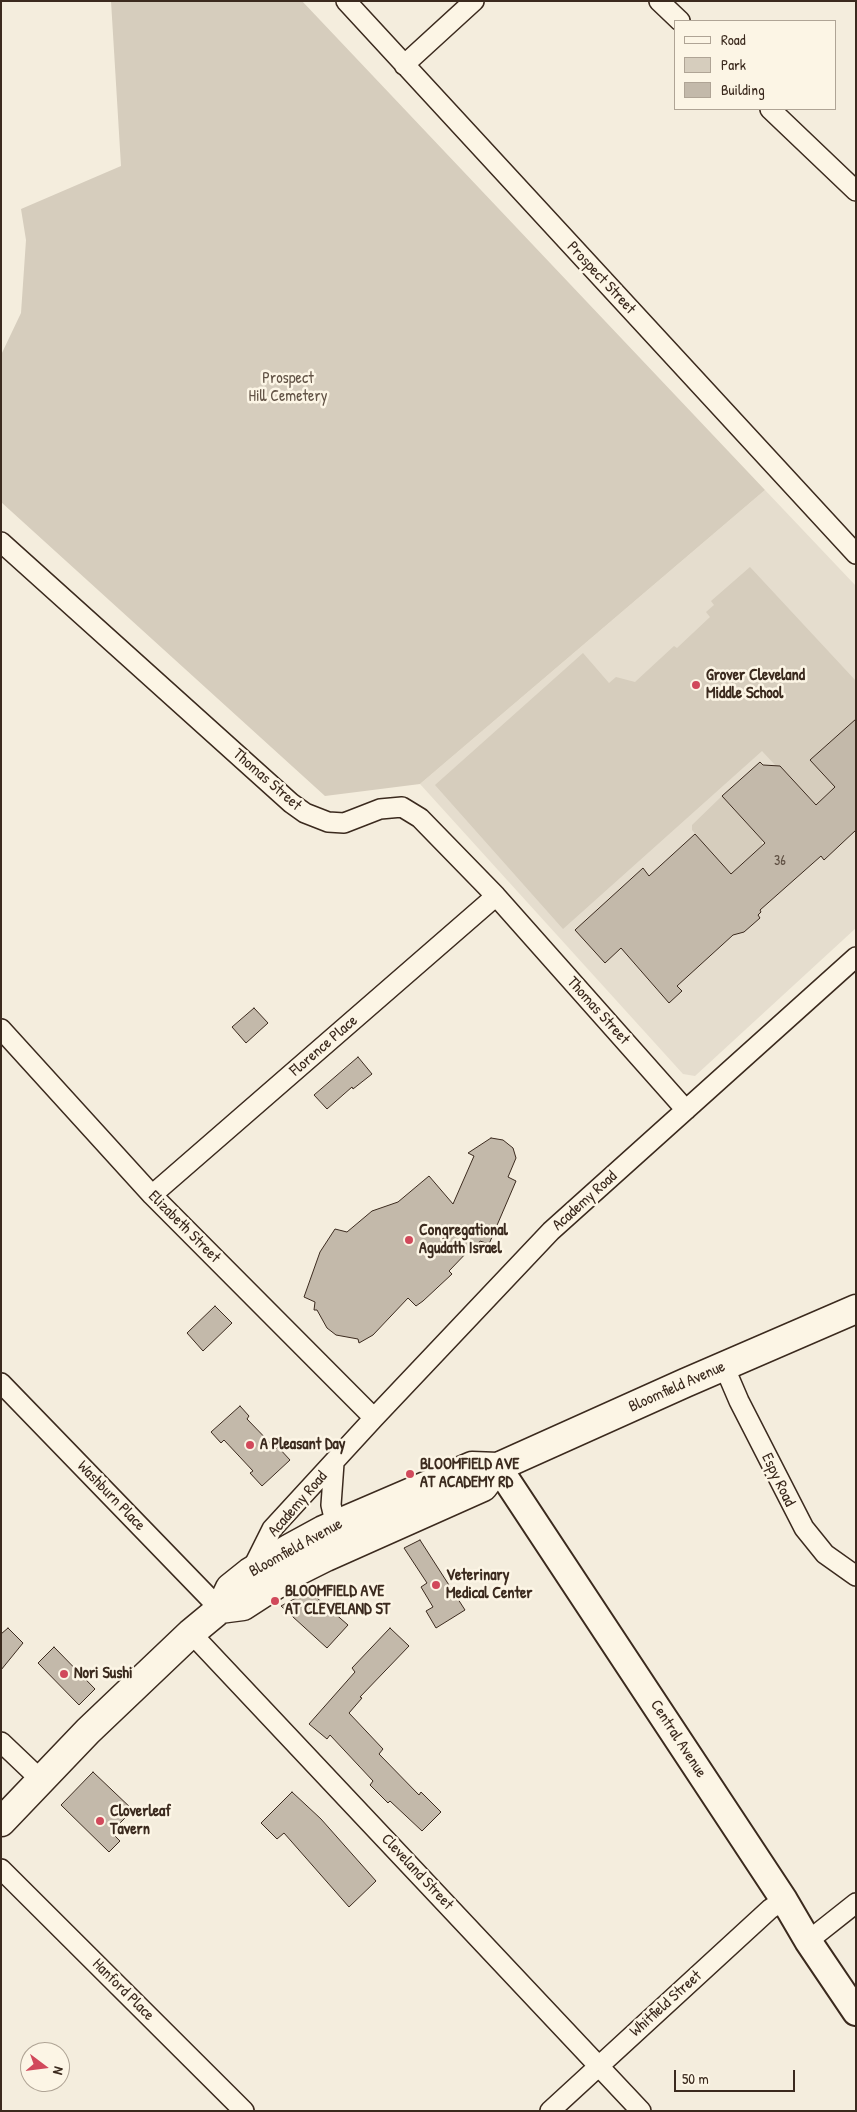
<!DOCTYPE html>
<style>
body{margin:0}
#map{position:relative;width:857px;height:2112px;overflow:hidden;background:#f4eddd;font-family:"Patrick Hand",sans-serif}
canvas{display:block}
.frame{position:absolute;inset:0;border:2px solid #3b2a1e;pointer-events:none}
.legend{position:absolute;left:674px;top:20px;width:162px;height:90px;box-sizing:border-box;background:#fcf5e5;border:1px solid #afa495;margin:0;padding:6px 9px;list-style:none;font-size:15px;color:#3b2a1e}
.legend li{display:flex;align-items:center;gap:10px;height:25px}
.legend b{width:25px;border:1px solid #afa495}
.north{position:absolute;left:20px;top:2042px;width:50px;height:50px;box-sizing:border-box;background:#fcf5e5;border:1px solid #afa495;border-radius:50%;rotate:105deg;font-size:14px;font-weight:700;line-height:20px;text-align:center;color:#3b2a1e}
.north::after{content:'';display:block;margin:auto;width:18px;height:22px;background:#d1495b;clip-path:polygon(50% 0,100% 100%,50% 72%,0 100%)}
.scale{position:absolute;left:674px;top:2070px;width:121px;height:22px;box-sizing:border-box;border:2px solid #3b2a1e;border-top:0;padding-left:6px;font-size:15px;line-height:18px;white-space:nowrap;color:#3b2a1e;-webkit-text-stroke:4px #fcf5e5;paint-order:stroke}
</style>
<div id="map">
<canvas width="857" height="2112"></canvas>
<div class="frame"></div>
<ul class="legend">
<li><b style="height:6px;background:#fcf5e5"></b>Road</li>
<li><b style="height:14px;background:#d6cdbd"></b>Park</li>
<li><b style="height:14px;background:#c3b9aa"></b>Building</li>
</ul>
<div class="north">N</div>
<div class="scale">50 m</div>
</div>
<script>
const g = document.querySelector('canvas').getContext('2d');
g.lineJoin = 'round';
function paint(path, color) { g.fillStyle = color; g.fill(path, 'evenodd'); }
const toPath = rows => new Path2D(rows.map(r => 'M' + r).join(''));
function trace(path, color, width, dash) { g.strokeStyle = color; g.lineWidth = width; g.lineCap = dash ? 'butt' : 'round'; g.setLineDash(dash || []); g.stroke(path); }
function label(font, color, halo, rows, align = 'center') {
  g.font = font + ' "Patrick Hand",sans-serif'; g.lineWidth = 5; g.setLineDash([]); g.textBaseline = 'middle'; g.strokeStyle = halo; g.fillStyle = color; for (const [text, x, y, turn = 0] of rows) {
    g.save(); g.translate(x, y); g.rotate((+turn || 0) * Math.PI / 180); g.textAlign = isNaN(turn) ? turn : align; if (halo) g.strokeText(text, 0, 0); g.fillText(text, 0, 0); g.restore();
  }
}
const built = toPath([
 [765,490,856,586,856,928,695,1076,683,1074,420,784]
]);
const green = toPath([
 [111,1,302,1,765,490,420,784,325,796,1,502,1,355,21,313,26,240,21,209,121,166],
 [750,567,856,681,856,719,810,760,835,787,816,805,780,766,776,766,762,751,563,929,435,785,583,653,609,683,616,677,635,682,674,646,677,648,710,617,706,612,714,605,711,601],
 [722,796,762,840,762,845,731,874,692,830,692,825]
]);
const building = toPath([
 [856,719,856,830,824,860,821,856,760,910,761,912,758,915,760,918,744,932,733,935,677,986,682,991,669,1003,621,948,605,963,575,930,643,868,649,876,695,834,731,874,765,843,722,796,760,762,763,765,780,766,816,805,835,787,810,760,856,719],
 [254,1008,268,1023,246,1043,232,1027,254,1008],
 [358,1057,372,1074,353,1089,352,1087,327,1109,314,1095,358,1057],
 [491,1138,503,1140,513,1148,516,1158,508,1177,516,1181,489,1244,480,1241,475,1251,472,1247,449,1271,452,1274,423,1301,416,1306,408,1298,373,1335,359,1343,358,1339,336,1335,327,1328,317,1310,314,1310,315,1302,304,1297,320,1252,335,1229,347,1232,372,1211,398,1202,429,1176,453,1204,474,1156,468,1153,491,1138],
 [215,1306,232,1323,203,1351,187,1333,215,1306],
 [240,1406,249,1416,247,1419,276,1449,278,1447,290,1460,262,1486,250,1473,253,1471,224,1440,221,1443,211,1432,240,1406],
 [420,1540,465,1610,436,1628,426,1611,433,1607,421,1587,427,1583,404,1548,420,1540],
 [309,1591,348,1625,327,1648,281,1606,309,1591],
 [8,1628,23,1643,1,1670,1,1634,8,1628],
 [390,1628,409,1646,360,1697,362,1698,349,1713,383,1749,379,1754,419,1795,421,1792,441,1812,422,1831,390,1801,388,1803,370,1785,373,1781,330,1735,327,1739,309,1724,355,1672,352,1668,390,1628],
 [54,1647,95,1689,79,1705,38,1663,54,1647],
 [93,1772,133,1810,111,1832,120,1841,109,1852,61,1805,93,1772],
 [292,1792,321,1819,376,1881,349,1907,284,1833,277,1839,261,1823,292,1792]
]);
const street = toPath([
 [346,1,856,554],
 [659,1,680,21],
 [404,65,474,1],
 [770,109,856,191],
 [1,542,291,803,305,813,328,822,344,823,380,809,402,807,420,818,496,896,686,1110],
 [1,1029,152,1195,374,1418],
 [152,1195,496,896],
 [724,1366,739,1401,804,1528,825,1554,856,1576],
 [1,1383,220,1609],
 [334,1463,331,1505,338,1534],
 [251,1571,272,1529,374,1418,551,1231,856,957],
 [191,1633,641,2111],
 [1,1742,41,1780],
 [1,1869,244,2111],
 [808,1941,856,1903],
 [550,2111,770,1909,784,1900]
]);
const secondary = toPath([
 [498,1467,784,1900,808,1941,856,2012]
]);
const primary = toPath([
 [220,1609,243,1606,294,1573,326,1557,483,1487,498,1467],
 [1,1822,88,1731,191,1633,220,1609,230,1588,250,1572,290,1548,323,1530,472,1466,498,1467,518,1458,685,1383,856,1309]
]);
const markers = [
 [696,685,5,"#d1495b"],
 [409,1240,5,"#d1495b"],
 [250,1445,5,"#d1495b"],
 [410,1474,5,"#d1495b"],
 [436,1585,5,"#d1495b"],
 [275,1601,5,"#d1495b"],
 [64,1674,5,"#d1495b"],
 [100,1821,5,"#d1495b"]
];
const numberNames = [
 ["36",780,861]
];
const streetNames = [
 ["Prospect Street",601,278,47],
 ["Thomas Street",267,780,41],
 ["Thomas Street",598,1011,48],
 ["Florence Place",324,1046,-41],
 ["Academy Road",585,1201,-42],
 ["Elizabeth Street",184,1227,45],
 ["Bloomfield Avenue",677,1387,-24],
 ["Espy Road",778,1480,64],
 ["Washburn Place",111,1496,46],
 ["Academy Road",298,1504,-49],
 ["Bloomfield Avenue",296,1548,-29],
 ["Central Avenue",678,1739,57],
 ["Cleveland Street",417,1872,47],
 ["Hanford Place",123,1990,45],
 ["Whitfield Street",666,2004,-42]
];
const parkNames = [
 ["Prospect",288,379],
 ["Hill Cemetery",288,397]
];
const poiNames = [
 ["Grover Cleveland",706,676],
 ["Middle School",706,694],
 ["Congregational",419,1231],
 ["Agudath Israel",419,1249],
 ["A Pleasant Day",260,1445],
 ["BLOOMFIELD AVE",420,1465],
 ["AT ACADEMY RD",420,1483],
 ["Veterinary",446,1576],
 ["Medical Center",446,1594],
 ["BLOOMFIELD AVE",285,1592],
 ["AT CLEVELAND ST",285,1610],
 ["Nori Sushi",74,1674],
 ["Cloverleaf",110,1812],
 ["Tavern",110,1830]
];
paint(built, '#e5ddce');
paint(green, '#d6cdbd');
paint(building, '#c3b9aa');
trace(building, '#3b2a1e', 1);
trace(street, '#3b2a1e', 22);
trace(secondary, '#3b2a1e', 30);
trace(primary, '#3b2a1e', 31);
trace(street, '#fcf5e5', 19);
trace(secondary, '#fcf5e5', 26);
trace(primary, '#fcf5e5', 28);
for (const [x, y, r, color] of markers) { const dot = new Path2D(); dot.arc(x, y, r, 0, 2 * Math.PI); g.fillStyle = color; g.fill(dot); trace(dot, '#fcf5e5', 2); }
label('14px', '#5d4e41', null, numberNames);
label('16px', '#3b2a1e', '#fcf5e5', streetNames);
label('16px', '#625346', '#fcf5e5', parkNames);
label('bold 16px', '#3b2a1e', '#fcf5e5', poiNames, 'left');
</script>
